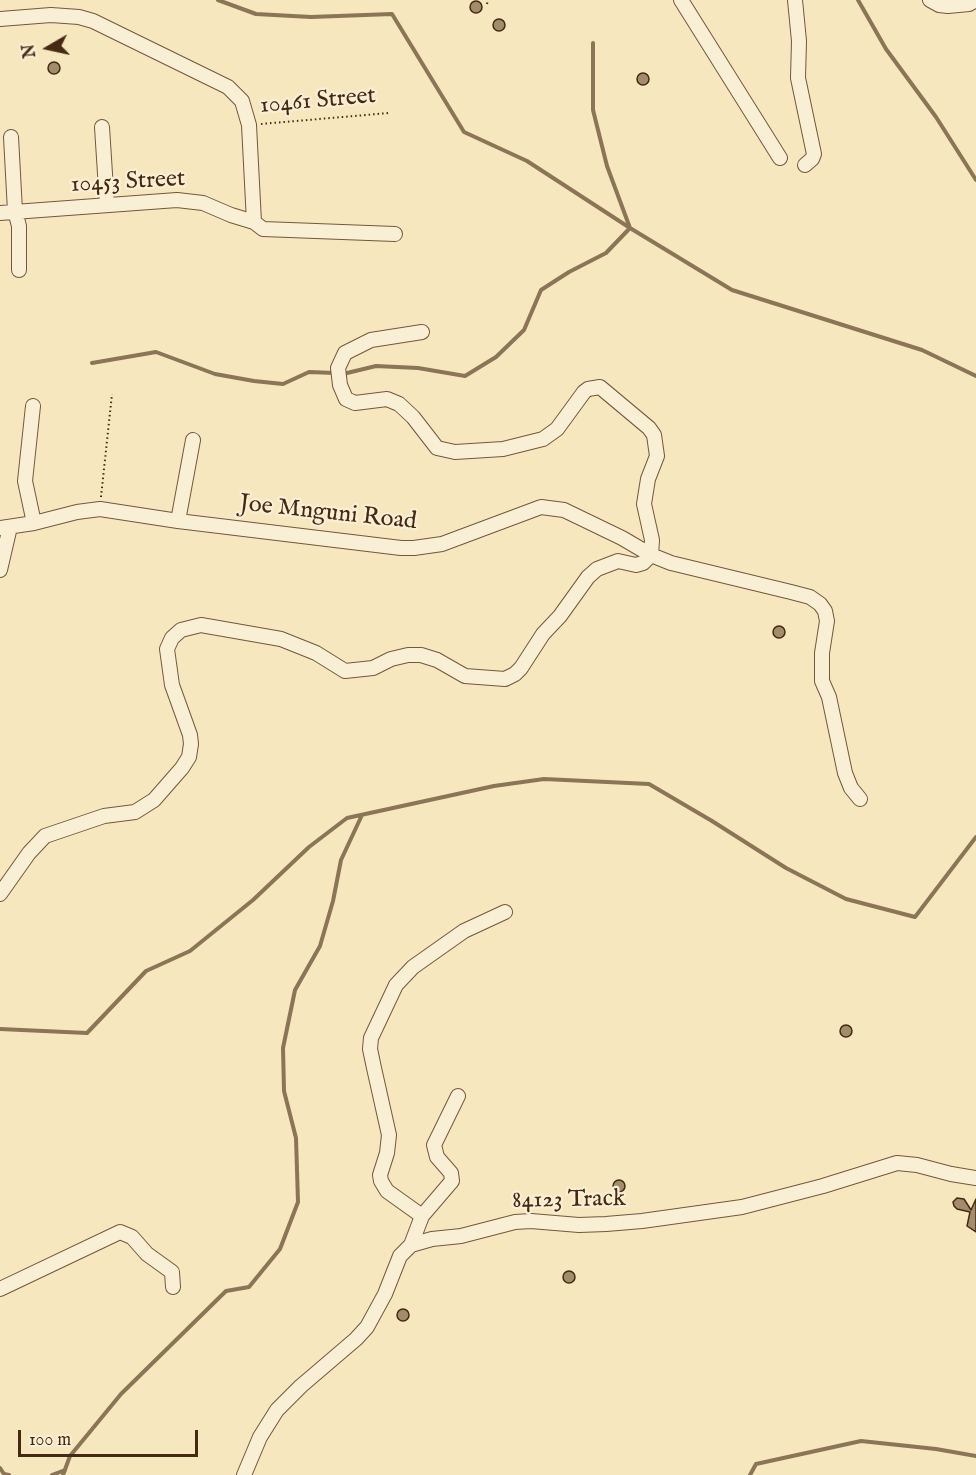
<!DOCTYPE html>
<style>
body{margin:0}
#map{position:relative;width:976px;height:1475px;overflow:hidden;background:#f6e7be;font-family:"IM FELL English",serif}
canvas{display:block}
.north{position:absolute;left:18px;top:18px;width:60px;height:60px;-webkit-text-stroke:4px #f9efd5;paint-order:stroke;rotate:261deg;font-size:16px;font-weight:700;line-height:24px;text-align:center;color:#462912}
.north::after{content:'';display:block;margin:auto;width:21px;height:27px;background:#462912;clip-path:polygon(50% 0,100% 100%,50% 72%,0 100%)}
.scale{position:absolute;left:18px;top:1430px;width:180px;height:27px;box-sizing:border-box;border:3px solid #462912;border-top:0;padding-left:8px;font-size:18px;line-height:21px;white-space:nowrap;color:#462912;-webkit-text-stroke:4px #f9efd5;paint-order:stroke}
</style>
<div id="map">
<canvas width="976" height="1475"></canvas>
<div class="north">N</div>
<div class="scale">100 m</div>
</div>
<script>
const g = document.querySelector('canvas').getContext('2d');
g.lineJoin = 'round';
const toPath = rows => new Path2D(rows.map(r => 'M' + r).join(''));
function trace(path, color, width, dash) { g.strokeStyle = color; g.lineWidth = width; g.lineCap = dash ? 'butt' : 'round'; g.setLineDash(dash || []); g.stroke(path); }
function paint(path, color) { g.fillStyle = color; g.fill(path, 'evenodd'); }
function label(font, color, halo, rows, align = 'center') {
  g.font = font + ' "IM FELL English",serif'; g.lineWidth = 4.5; g.setLineDash([]); g.textBaseline = 'middle'; g.strokeStyle = halo; g.fillStyle = color; for (const [text, x, y, turn = 0] of rows) {
    g.save(); g.translate(x, y); g.rotate((+turn || 0) * Math.PI / 180); g.textAlign = isNaN(turn) ? turn : align; if (halo) g.strokeText(text, 0, 0); g.fillText(text, 0, 0); g.restore();
  }
}
const stream = toPath([
 [218,0,256,14,311,17,392,14,464,132,527,161,630,228,732,290,922,350,976,376],
 [858,0,886,49,936,117,976,180],
 [92,363,156,352,215,374,254,381,283,384,309,372,335,373],
 [343,374,376,366,418,368,465,376,496,357,524,330,541,290,569,272,606,253,630,228,607,166,593,110,593,43],
 [0,1029,87,1033,146,971,190,951,253,900,309,847,347,818,494,786,544,779,649,784,712,821,786,868,846,899,915,917,976,837],
 [0,1468,4,1474,9,1475],
 [52,1475,65,1470],
 [63,1475,70,1456,121,1394,226,1291,249,1287,280,1249,298,1202,296,1138,284,1091,283,1048,295,990,320,946,333,901,341,860,362,815],
 [750,1475,756,1464,861,1441,936,1449,976,1456]
]);
const building = toPath([
 '470 7a6 6 0 1 1 12 0a6 6 0 1 1-12 0Z',
 '493 25a6 6 0 1 1 12 0a6 6 0 1 1-12 0Z',
 '48 68a6 6 0 1 1 12 0a6 6 0 1 1-12 0Z',
 '637 79a6 6 0 1 1 12 0a6 6 0 1 1-12 0Z',
 '773 632a6 6 0 1 1 12 0a6 6 0 1 1-12 0Z',
 '840 1031a6 6 0 1 1 12 0a6 6 0 1 1-12 0Z',
 '613 1186a6 6 0 1 1 12 0a6 6 0 1 1-12 0Z',
 [957,1198,964,1199,971,1210,976,1199,976,1232,967,1226,970,1212,957,1209,954,1206,953,1202,957,1198],
 '563 1277a6 6 0 1 1 12 0a6 6 0 1 1-12 0Z',
 '397 1315a6 6 0 1 1 12 0a6 6 0 1 1-12 0Z'
]);
const path = toPath([
 [487,4,488,0],
 [261,124,389,113],
 [101,497,112,394]
]);
const minor = toPath([
 [681,0,780,158],
 [795,0,799,41,798,78,814,154,812,159,805,165],
 [930,0,939,5,948,6,969,4,976,0],
 [0,19,51,15,79,17,93,21,228,87,242,101,249,125,254,222],
 [102,127,107,205],
 [11,137,15,211,19,226,19,270],
 [0,213,177,200,203,203,231,215,254,222,263,229,395,234],
 [33,406,25,481,34,523],
 [178,521,193,440],
 [0,528,34,523,77,512,100,509,178,521,401,548,414,548,442,544,541,507,564,510,622,538,651,555,671,563,791,592,810,597,820,604,825,611,827,621,822,653,822,681,829,697,845,773,851,788,860,799],
 [0,570,10,527],
 [0,894,29,853,45,836,104,816,135,812,154,800,182,768,189,757,191,744,190,735,172,685,167,649,172,638,181,630,201,625,281,639,316,653,345,671,373,668,391,659,408,655,421,655,437,660,465,676,505,679,515,674,521,668,543,634,560,616,588,577,597,569,618,561,636,565,643,563,651,555,652,540,644,504,648,479,657,456,654,435,649,428,600,387,588,389,584,392,557,429,543,439,503,449,455,452,437,448,413,417,399,404,387,399,355,403,346,399,340,385,338,368,345,353,371,340,422,332],
 [422,1216,387,1191,381,1181,380,1175,387,1153,389,1135,374,1068,370,1049,371,1038,396,985,413,967,464,931,505,912],
 [411,1245,422,1216,452,1181,451,1173,437,1157,434,1145,458,1096],
 [0,1289,120,1232,132,1237,147,1254,172,1272,173,1287],
 [244,1475,260,1437,277,1410,301,1386,356,1339,367,1327,385,1294,400,1256,411,1245,432,1239,461,1236,515,1222,531,1221,579,1225,606,1224,642,1221,742,1207,823,1186,897,1163,917,1165,951,1174,976,1178]
]);
const streetNames = [
 ["10461 Street",318,102,-5],
 ["10453 Street",128,183,-3],
 ["Joe Mnguni Road",328,514,6],
 ["84123 Track",569,1201,-1]
];
trace(stream, '#8c7456', 4);
paint(building, '#a28c6b');
trace(building, '#462912', 1.5);
trace(minor, '#72583d', 16);
trace(path, '#462912', 2, [1.5, 3]);
trace(minor, '#f9efd5', 14);
label('24px', '#462912', '#f9efd5', streetNames);
</script>
